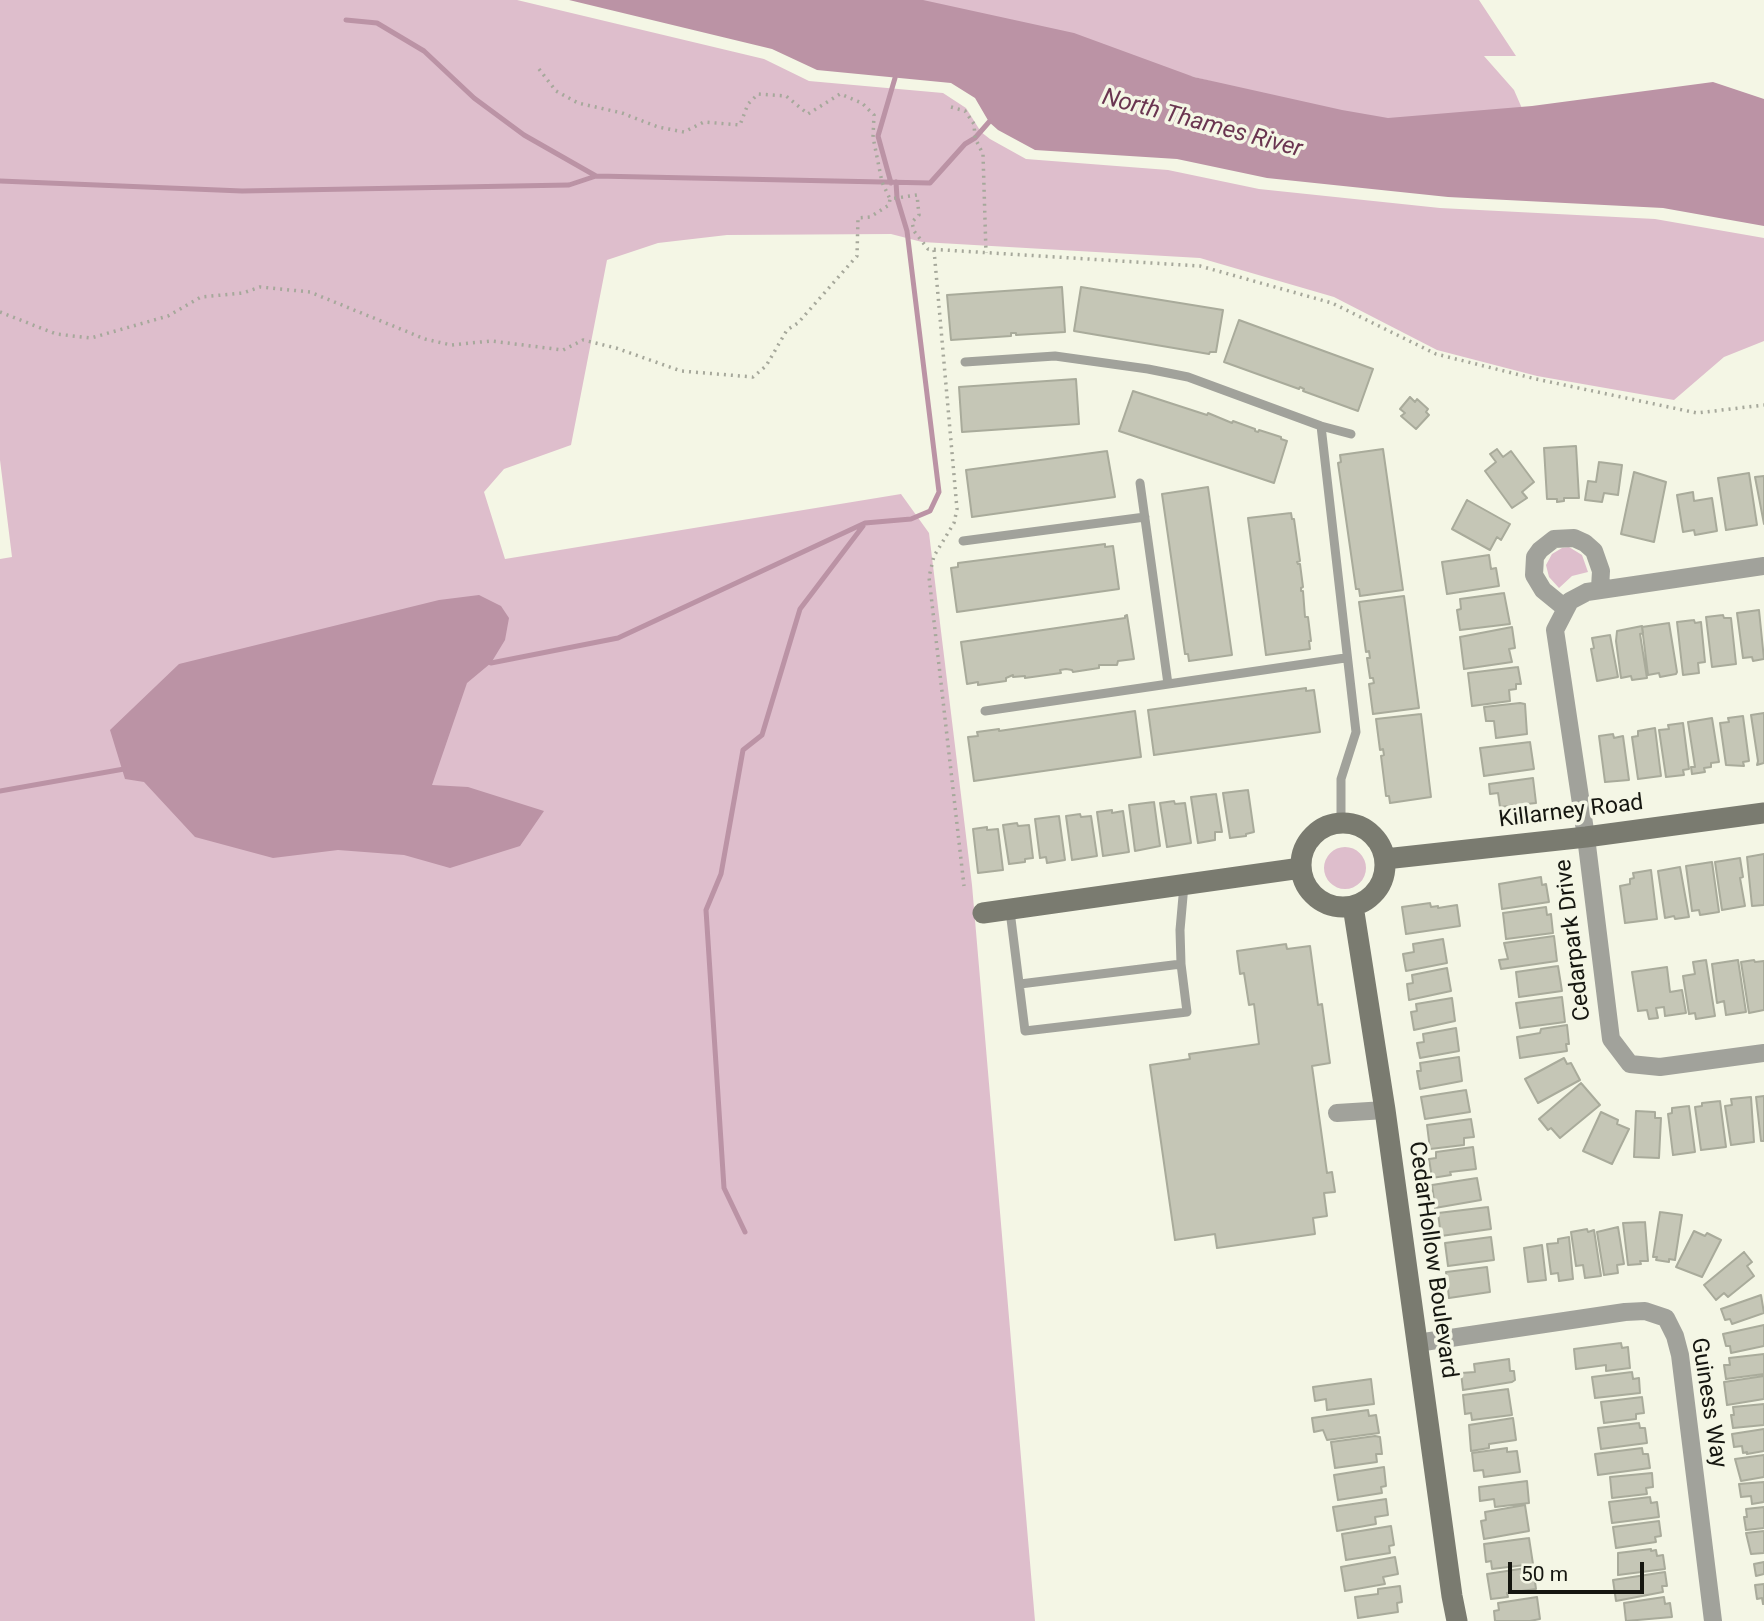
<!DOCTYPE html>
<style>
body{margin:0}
#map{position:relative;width:1764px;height:1621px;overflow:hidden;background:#f4f6e5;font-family:Roboto,sans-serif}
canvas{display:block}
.scale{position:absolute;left:1508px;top:1562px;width:136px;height:32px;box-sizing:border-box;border:4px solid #151610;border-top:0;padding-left:9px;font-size:21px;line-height:24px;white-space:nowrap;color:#151610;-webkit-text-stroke:5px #f4f6e5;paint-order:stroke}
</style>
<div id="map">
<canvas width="1764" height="1621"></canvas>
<div class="scale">50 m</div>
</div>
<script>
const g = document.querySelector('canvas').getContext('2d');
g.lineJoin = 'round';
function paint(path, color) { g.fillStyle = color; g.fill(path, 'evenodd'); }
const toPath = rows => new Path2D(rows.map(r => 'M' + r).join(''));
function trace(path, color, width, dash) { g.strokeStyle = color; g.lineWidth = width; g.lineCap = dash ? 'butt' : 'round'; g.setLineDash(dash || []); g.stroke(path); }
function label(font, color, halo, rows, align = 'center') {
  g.font = font + ' Roboto,sans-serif'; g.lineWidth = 7; g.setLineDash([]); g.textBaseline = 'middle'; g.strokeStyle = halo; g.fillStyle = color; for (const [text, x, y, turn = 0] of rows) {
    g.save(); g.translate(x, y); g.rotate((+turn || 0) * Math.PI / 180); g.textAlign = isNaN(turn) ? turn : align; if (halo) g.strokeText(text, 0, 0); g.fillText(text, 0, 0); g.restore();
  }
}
const green = toPath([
 [0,0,517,0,764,59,809,81,943,93,966,108,981,132,990,139,1026,159,1168,170,1259,189,1440,208,1655,219,1764,238,1764,341,1724,357,1674,400,1537,376,1437,350,1334,297,1200,258,922,242,891,234,727,235,658,243,607,260,571,445,504,469,484,492,505,559,901,494,929,533,972,885,1035,1621,0,1621,0,559,12,557,0,460],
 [887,0,1479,0,1516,56,1484,56,1514,90,1524,113,1381,124],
 [1569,547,1582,555,1588,572,1572,576,1559,588,1549,577,1546,565,1552,554,1562,548],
 '1324 868a21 21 0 1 1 42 0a21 21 0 1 1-42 0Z'
]);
const water = toPath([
 [569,0,923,0,1074,33,1194,77,1342,110,1388,118,1532,106,1713,82,1764,99,1764,226,1663,208,1448,197,1267,178,1177,159,1035,150,998,130,989,122,975,98,951,83,817,70,772,49],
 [479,595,501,606,509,618,505,640,491,663,467,683,432,785,468,787,544,811,520,846,450,868,404,855,338,850,273,858,195,837,144,782,125,779,110,730,179,664,439,600]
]);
const stream = toPath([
 [346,20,377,23,424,51,474,98,524,135,596,176],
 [0,181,242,191,569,185,596,176,930,183,965,144,975,138,989,122],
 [891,183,878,136,895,78],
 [491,663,618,638,865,523,911,519,930,511,939,492,907,231,897,198,896,182],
 [0,791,124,769],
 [745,1232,724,1188,706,910,721,874,743,750,762,735,800,609,863,526]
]);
const building = toPath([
 [1062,287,1065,332,1016,335,1016,333,1011,333,1011,336,951,340,947,295,1062,287],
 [1081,287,1223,310,1216,352,1210,352,1209,354,1074,331,1081,287],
 [1239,320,1373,369,1358,411,1303,391,1304,389,1300,387,1299,389,1224,362,1239,320],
 [1076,379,1079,424,962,432,959,387,1076,379],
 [1133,391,1207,415,1208,413,1232,423,1233,421,1255,429,1255,431,1258,432,1259,430,1281,437,1281,439,1287,441,1274,483,1119,431,1133,391],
 [1410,397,1415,402,1417,399,1428,409,1426,412,1429,415,1416,429,1401,416,1405,413,1400,409,1410,397],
 [1576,446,1579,498,1564,498,1564,501,1557,502,1557,499,1547,499,1544,448,1576,446],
 [1383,449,1403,590,1360,596,1359,589,1356,589,1338,463,1341,462,1340,455,1383,449],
 [1497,449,1503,457,1511,451,1534,482,1522,492,1527,498,1512,508,1485,471,1496,462,1490,454,1497,449],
 [1107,451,1115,497,972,517,966,470,1107,451],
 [1599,462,1622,465,1618,495,1604,493,1602,502,1585,500,1588,481,1596,482,1599,462],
 [1634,472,1666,482,1654,542,1621,534,1634,472],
 [1749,473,1757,525,1726,530,1718,478,1749,473],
 [1764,476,1764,524,1755,477,1764,476],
 [1208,487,1232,655,1189,661,1188,654,1185,654,1162,494,1208,487],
 [1693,492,1694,501,1712,498,1717,531,1695,535,1694,530,1683,532,1677,495,1693,492],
 [1467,500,1510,524,1501,540,1497,537,1490,550,1452,529,1467,500],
 [1291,513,1292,519,1294,519,1300,561,1297,562,1298,564,1300,564,1303,587,1301,588,1301,591,1303,591,1305,617,1308,617,1311,641,1309,641,1310,649,1266,655,1248,518,1291,513],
 [1105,544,1105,547,1113,546,1119,589,957,612,951,568,958,567,958,563,1105,544],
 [1489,555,1491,569,1496,568,1499,586,1447,594,1442,562,1489,555],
 [1504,593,1510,624,1460,630,1457,610,1461,609,1460,599,1504,593],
 [1404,596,1419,708,1373,714,1369,684,1374,683,1373,678,1370,678,1367,658,1370,658,1369,651,1366,652,1359,602,1404,596],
 [1759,610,1764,659,1753,661,1752,657,1743,658,1737,613,1759,610],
 [1127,615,1134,659,1118,661,1117,665,1099,665,1099,668,1073,672,1072,670,1066,669,1060,670,1061,673,1025,678,1025,676,1013,677,1013,675,1006,678,1006,681,978,685,978,682,967,684,961,642,1125,618,1125,616,1127,615],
 [1723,615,1724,618,1731,618,1736,664,1712,667,1706,617,1723,615],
 [1694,620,1695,623,1701,622,1705,662,1698,663,1699,673,1683,675,1677,622,1694,620],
 [1669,623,1677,672,1676,674,1660,677,1659,673,1648,675,1642,627,1669,623],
 [1642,626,1643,633,1640,634,1647,678,1632,680,1631,676,1621,678,1616,641,1617,631,1642,626],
 [1512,627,1515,648,1509,649,1512,662,1464,669,1460,637,1512,627],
 [1610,635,1618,677,1597,681,1591,649,1594,648,1592,638,1610,635],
 [1518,667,1521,684,1516,684,1516,689,1509,690,1510,701,1472,706,1468,673,1518,667],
 [1306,688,1306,691,1314,690,1320,732,1154,755,1148,710,1306,688],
 [1520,703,1525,704,1527,734,1496,738,1494,721,1486,721,1484,707,1520,703],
 [1135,711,1141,757,974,781,968,737,978,736,977,732,999,729,999,731,1135,711],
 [1764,713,1764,763,1757,765,1758,761,1751,715,1764,713],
 [1421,714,1431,797,1390,803,1389,796,1386,796,1381,756,1384,755,1383,749,1380,750,1376,719,1421,714],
 [1743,716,1749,761,1743,762,1744,766,1726,765,1720,723,1729,722,1728,718,1743,716],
 [1712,718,1719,762,1711,763,1711,767,1704,768,1705,772,1692,774,1691,767,1695,767,1688,722,1712,718],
 [1683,723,1689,769,1683,770,1684,775,1666,777,1659,730,1669,729,1668,725,1683,723],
 [1655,728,1661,776,1638,779,1632,737,1638,736,1638,731,1655,728],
 [1613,734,1614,738,1623,736,1629,780,1605,782,1599,736,1613,734],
 [1530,742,1534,769,1484,776,1480,748,1530,742],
 [1533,778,1536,803,1500,807,1498,793,1490,794,1489,784,1533,778],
 [1248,790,1254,832,1246,834,1246,836,1230,838,1223,793,1248,790],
 [1216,794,1222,832,1215,832,1215,840,1198,843,1191,797,1216,794],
 [1174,801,1175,804,1185,803,1191,843,1167,847,1160,803,1174,801],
 [1154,802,1160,846,1135,851,1129,805,1154,802],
 [1112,810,1112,813,1123,811,1129,852,1103,856,1097,812,1112,810],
 [1080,814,1081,817,1091,816,1097,856,1072,860,1066,816,1080,814],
 [1059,816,1065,860,1047,863,1046,857,1040,858,1035,819,1059,816],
 [1017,823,1018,826,1029,825,1033,858,1025,859,1025,862,1009,864,1003,825,1017,823],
 [987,827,987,830,998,829,1003,870,978,873,973,829,987,827],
 [1764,854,1764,905,1752,906,1747,857,1764,854],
 [1740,858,1743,877,1740,878,1745,906,1722,910,1715,862,1740,858],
 [1712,862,1719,912,1700,915,1699,910,1692,911,1686,866,1712,862],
 [1680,867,1689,917,1675,919,1674,916,1665,918,1658,871,1680,867],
 [1651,870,1657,919,1625,923,1620,886,1630,884,1630,879,1634,878,1633,873,1651,870],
 [1541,877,1542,885,1546,884,1549,902,1502,909,1499,884,1541,877],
 [1430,903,1431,907,1438,906,1438,908,1457,905,1460,926,1406,934,1402,907,1430,903],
 [1546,907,1547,915,1551,914,1553,933,1506,939,1503,913,1546,907],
 [1554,936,1557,961,1501,969,1499,960,1508,959,1504,943,1554,936],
 [1443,939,1447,963,1406,971,1403,954,1414,952,1413,944,1443,939],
 [1286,944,1287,949,1310,946,1318,1005,1322,1004,1330,1063,1312,1066,1327,1173,1332,1172,1335,1192,1324,1193,1327,1216,1313,1218,1315,1234,1217,1248,1215,1234,1175,1240,1150,1065,1190,1059,1189,1054,1259,1044,1254,1004,1249,1005,1244,973,1240,974,1237,951,1286,944],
 [1706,960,1715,1016,1696,1019,1695,1013,1689,1014,1683,976,1695,974,1693,962,1706,960],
 [1738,960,1746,1012,1726,1015,1724,1001,1717,1003,1712,964,1738,960],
 [1754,960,1755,962,1764,961,1764,1010,1749,1013,1741,962,1754,960],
 [1558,966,1562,991,1519,997,1516,972,1558,966],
 [1667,967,1670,992,1682,990,1686,1013,1665,1016,1664,1007,1656,1008,1658,1018,1649,1019,1647,1010,1638,1011,1632,972,1667,967],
 [1447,968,1451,991,1409,1000,1407,984,1413,983,1412,975,1447,968],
 [1562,997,1565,1022,1520,1028,1516,1003,1562,997],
 [1452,998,1455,1021,1414,1030,1411,1012,1417,1011,1416,1004,1452,998],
 [1567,1025,1569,1044,1566,1044,1567,1051,1520,1058,1517,1037,1540,1033,1541,1029,1567,1025],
 [1456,1028,1459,1051,1420,1058,1417,1043,1424,1042,1423,1034,1456,1028],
 [1459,1057,1462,1081,1420,1089,1417,1071,1421,1071,1420,1063,1459,1057],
 [1564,1058,1567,1064,1571,1063,1580,1080,1538,1103,1525,1079,1564,1058],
 [1581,1083,1600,1105,1560,1138,1551,1128,1548,1130,1539,1119,1581,1083],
 [1466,1090,1470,1112,1425,1119,1421,1097,1466,1090],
 [1764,1096,1764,1141,1761,1141,1756,1097,1764,1096],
 [1751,1097,1754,1142,1731,1145,1725,1106,1732,1105,1731,1099,1751,1097],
 [1720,1101,1726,1147,1701,1150,1695,1107,1702,1106,1702,1103,1720,1101],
 [1689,1106,1695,1152,1673,1155,1668,1114,1672,1113,1672,1108,1689,1106],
 [1636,1111,1655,1112,1655,1118,1661,1118,1659,1158,1634,1157,1636,1111],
 [1601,1112,1618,1120,1617,1124,1629,1129,1612,1164,1583,1151,1601,1112],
 [1471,1119,1474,1137,1464,1138,1464,1145,1430,1149,1427,1125,1471,1119],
 [1473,1147,1476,1169,1450,1172,1451,1175,1432,1178,1429,1159,1436,1158,1436,1152,1473,1147],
 [1477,1178,1481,1200,1435,1208,1432,1185,1477,1178],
 [1488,1207,1491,1229,1441,1236,1438,1213,1488,1207],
 [1660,1212,1682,1215,1675,1260,1669,1259,1669,1262,1656,1260,1657,1257,1653,1257,1660,1212],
 [1645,1222,1648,1261,1640,1261,1641,1264,1628,1265,1623,1223,1645,1222],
 [1618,1227,1624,1264,1617,1265,1618,1273,1604,1275,1597,1232,1618,1227],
 [1587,1229,1588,1232,1594,1230,1601,1276,1585,1278,1583,1265,1576,1266,1571,1232,1587,1229],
 [1694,1231,1705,1236,1707,1233,1721,1240,1702,1277,1676,1267,1694,1231],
 [1491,1237,1494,1260,1448,1266,1445,1243,1491,1237],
 [1569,1237,1573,1279,1559,1281,1558,1273,1551,1274,1547,1244,1558,1243,1558,1239,1569,1237],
 [1542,1245,1546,1280,1528,1282,1524,1248,1542,1245],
 [1744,1252,1752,1262,1747,1266,1754,1276,1728,1297,1724,1293,1716,1300,1704,1285,1744,1252],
 [1487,1267,1490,1292,1449,1298,1446,1272,1487,1267],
 [1761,1295,1764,1313,1732,1324,1730,1319,1725,1320,1721,1309,1761,1295],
 [1764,1325,1764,1346,1731,1353,1730,1346,1726,1346,1723,1334,1764,1325],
 [1621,1343,1622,1348,1628,1347,1630,1368,1606,1371,1606,1365,1576,1369,1574,1349,1621,1343],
 [1764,1354,1764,1374,1726,1379,1724,1365,1730,1365,1729,1358,1764,1354],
 [1509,1359,1510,1371,1514,1371,1515,1380,1512,1382,1463,1390,1461,1373,1475,1372,1474,1364,1509,1359],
 [1632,1372,1633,1379,1639,1378,1640,1393,1595,1398,1592,1377,1632,1372],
 [1764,1376,1764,1399,1727,1405,1724,1382,1764,1376],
 [1371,1379,1374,1404,1327,1410,1326,1399,1315,1401,1313,1387,1371,1379],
 [1508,1389,1512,1415,1472,1420,1471,1413,1465,1414,1463,1395,1508,1389],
 [1642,1397,1644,1413,1636,1414,1636,1419,1604,1423,1601,1402,1642,1397],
 [1764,1404,1764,1425,1733,1428,1731,1415,1734,1415,1733,1407,1764,1404],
 [1368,1410,1369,1416,1376,1415,1379,1433,1327,1440,1323,1430,1314,1432,1312,1418,1368,1410],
 [1513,1418,1516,1440,1489,1444,1489,1448,1471,1451,1469,1425,1513,1418],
 [1639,1423,1640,1428,1645,1428,1647,1443,1601,1449,1598,1428,1639,1423],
 [1764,1429,1764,1451,1747,1454,1747,1452,1743,1453,1742,1446,1734,1447,1732,1434,1764,1429],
 [1375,1436,1380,1437,1382,1454,1376,1454,1377,1462,1335,1468,1331,1442,1375,1436],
 [1507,1448,1507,1452,1517,1451,1520,1472,1484,1477,1483,1470,1474,1471,1472,1453,1507,1448],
 [1642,1448,1643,1454,1648,1454,1650,1468,1598,1475,1595,1454,1642,1448],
 [1764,1455,1764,1477,1741,1481,1735,1459,1764,1455],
 [1384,1467,1386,1486,1381,1487,1382,1493,1338,1500,1334,1475,1384,1467],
 [1652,1473,1653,1487,1646,1488,1647,1494,1612,1498,1610,1477,1652,1473],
 [1527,1481,1529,1503,1495,1507,1494,1499,1480,1501,1479,1487,1527,1481],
 [1764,1482,1764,1502,1752,1504,1751,1496,1741,1497,1739,1484,1764,1482],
 [1650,1497,1651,1503,1657,1502,1659,1517,1612,1523,1609,1502,1650,1497],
 [1386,1499,1388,1515,1375,1517,1376,1524,1337,1531,1333,1507,1386,1499],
 [1525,1505,1529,1531,1484,1539,1481,1521,1486,1520,1485,1512,1525,1505],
 [1764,1507,1764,1528,1746,1530,1744,1517,1747,1517,1746,1509,1764,1507],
 [1659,1521,1661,1536,1655,1537,1656,1542,1616,1548,1613,1527,1659,1521],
 [1391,1526,1394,1545,1389,1546,1390,1553,1346,1560,1342,1534,1391,1526],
 [1764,1531,1764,1553,1751,1554,1746,1533,1764,1531],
 [1529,1538,1533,1564,1492,1569,1491,1561,1486,1562,1484,1544,1529,1538],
 [1651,1549,1651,1551,1656,1550,1657,1556,1663,1555,1665,1569,1618,1575,1618,1553,1651,1549],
 [1395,1557,1398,1574,1383,1577,1385,1584,1345,1591,1341,1567,1395,1557],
 [1764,1562,1764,1574,1756,1576,1754,1564,1764,1562],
 [1533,1567,1536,1589,1507,1593,1508,1597,1491,1599,1487,1574,1533,1567],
 [1665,1572,1667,1586,1662,1586,1663,1592,1616,1601,1613,1580,1665,1572],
 [1764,1584,1764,1604,1763,1604,1762,1598,1757,1599,1755,1585,1764,1584],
 [1400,1586,1402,1602,1397,1603,1398,1612,1358,1618,1355,1597,1378,1594,1378,1589,1400,1586],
 [1537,1597,1540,1619,1530,1621,1495,1621,1494,1611,1499,1610,1498,1603,1537,1597],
 [1664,1597,1665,1604,1670,1603,1672,1617,1626,1621,1624,1603,1664,1597]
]);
const path = toPath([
 [539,69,556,91,578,103,622,113,658,127,684,132,704,122,740,125,748,104,758,94,786,96,808,114,840,94,862,103,874,115,873,137,882,182,890,199],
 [951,107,965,111,974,124,975,138,983,154,986,253],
 [934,250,957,509,954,523,934,556,929,577,964,886],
 [0,312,56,334,91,338,168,316,201,297,243,293,260,287,310,292,425,339,451,345,491,341,563,350,583,340,616,348,681,371,753,377,766,366,787,330,798,323,857,256,858,218,870,217,889,205,890,199,917,195,919,215,912,222,914,231,928,249,1200,266,1332,303,1436,354,1536,379,1697,413,1764,405]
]);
const lane = toPath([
 [965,362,1055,356,1148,369,1188,377,1321,426,1351,434],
 [1321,426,1356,732,1341,779,1341,823],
 [1140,483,1168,684],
 [963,541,1145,517],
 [985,711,1345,658],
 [1010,911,1025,1031,1187,1012,1181,964,1020,984],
 [1181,964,1180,930,1184,885]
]);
const street = toPath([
 [1764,566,1587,592,1570,601,1555,630,1586,837,1611,1039,1630,1064,1660,1067,1764,1053],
 [1565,608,1543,590,1534,575,1535,557,1540,550,1554,539,1574,538,1585,543,1594,551,1601,571,1600,588],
 [1337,1113,1385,1110],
 [1417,1343,1625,1312,1645,1311,1666,1318,1675,1336,1680,1355,1713,1621]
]);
const secondary = toPath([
 '1301 865a42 42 0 1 1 84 0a42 42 0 1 1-84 0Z',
 [1385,859,1586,837,1764,813],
 [1353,906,1385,1110,1452,1596,1457,1621],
 [983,913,1301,868]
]);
const streetNames = [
 ["Killarney Road",1571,812,-7],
 ["Cedarpark Drive",1574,940,-97],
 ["CedarHollow Boulevard",1432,1260,82],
 ["Guiness Way",1708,1403,81]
];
const waterNames = [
 ["North Thames River",1202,124,15]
];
paint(green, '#debecc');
paint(water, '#bb93a5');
trace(stream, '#bb93a5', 5);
paint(building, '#c5c6b6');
trace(building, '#a9ab9b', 2);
trace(path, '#a6a89b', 3.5, [2, 5]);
trace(lane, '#a1a29b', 9);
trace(street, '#a1a29b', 18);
trace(secondary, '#7a7b70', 21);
label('23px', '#151610', '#f4f6e5', streetNames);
label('italic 24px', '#6a3550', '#f4f6e5', waterNames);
</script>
